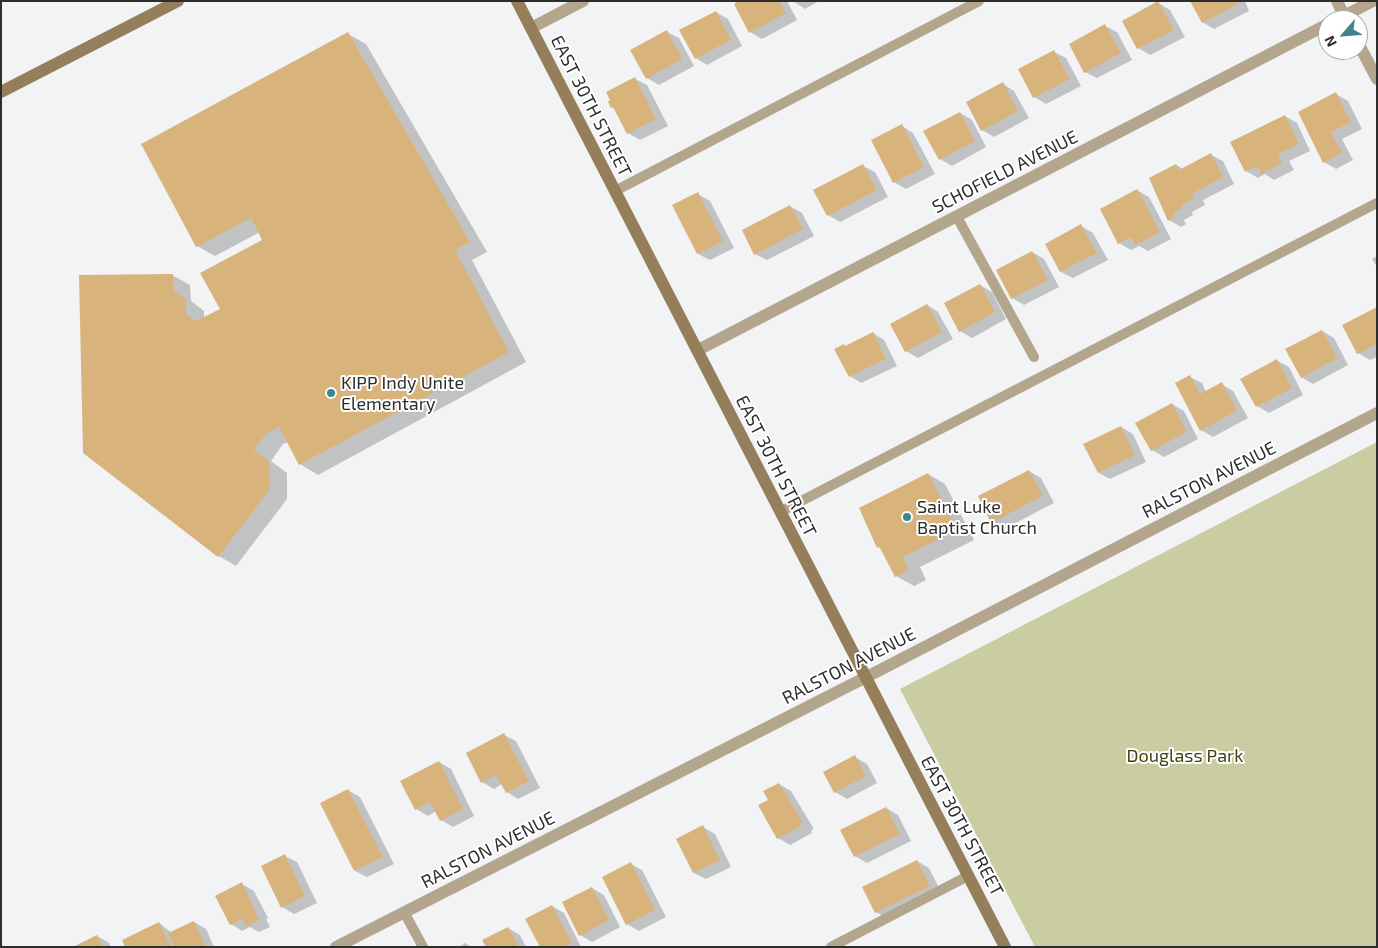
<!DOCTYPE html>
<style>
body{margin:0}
#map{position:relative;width:1378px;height:948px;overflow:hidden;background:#f2f3f5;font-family:"Exo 2",sans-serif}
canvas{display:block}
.frame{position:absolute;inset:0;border:2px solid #2d2d2e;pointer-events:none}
.north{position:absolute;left:1318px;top:10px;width:50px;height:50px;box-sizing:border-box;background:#fff;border:1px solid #ababab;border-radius:50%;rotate:243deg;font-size:14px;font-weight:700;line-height:20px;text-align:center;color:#2d2d2e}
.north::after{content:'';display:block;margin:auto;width:18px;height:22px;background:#3e858e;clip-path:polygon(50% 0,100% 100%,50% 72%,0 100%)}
</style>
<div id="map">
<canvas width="1378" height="948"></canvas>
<div class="frame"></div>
<div class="north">N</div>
</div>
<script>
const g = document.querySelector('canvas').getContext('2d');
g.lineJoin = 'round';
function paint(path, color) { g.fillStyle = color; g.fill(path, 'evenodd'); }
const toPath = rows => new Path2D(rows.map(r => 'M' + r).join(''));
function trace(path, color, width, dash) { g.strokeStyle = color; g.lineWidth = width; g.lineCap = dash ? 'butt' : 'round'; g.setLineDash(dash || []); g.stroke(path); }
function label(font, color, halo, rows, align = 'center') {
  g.font = font + ' "Exo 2",sans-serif'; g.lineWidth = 4; g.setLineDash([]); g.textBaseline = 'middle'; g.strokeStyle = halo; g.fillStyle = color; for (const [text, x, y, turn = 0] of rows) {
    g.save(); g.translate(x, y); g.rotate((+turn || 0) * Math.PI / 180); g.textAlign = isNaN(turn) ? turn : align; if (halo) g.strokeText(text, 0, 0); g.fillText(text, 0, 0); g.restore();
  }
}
const green = toPath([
 [1377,442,1377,947,1035,947,900,689]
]);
const shadow = toPath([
 [741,1,787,1,797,20,762,39,750,32],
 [793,1,819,1,805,9],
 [1191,1,1245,1,1249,11,1214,29,1202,22],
 [1158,3,1170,10,1185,37,1150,55,1138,48],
 [716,12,728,19,742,46,707,65,696,58],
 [1105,26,1117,32,1132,60,1097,78,1085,72],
 [667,32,679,38,694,66,659,85,647,78],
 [348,34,366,44,487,252,472,260,526,362,318,475,300,464,288,442,283,444,271,461,287,473,287,499,236,566,219,556,84,453,172,275,190,285,191,301,204,311,204,319,221,309,264,241,260,232,215,256,197,246],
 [1054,52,1066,58,1081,86,1046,104,1034,97],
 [635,79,647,85,668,126,640,140,628,133,615,109,612,107],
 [1003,84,1014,91,1029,118,994,137,982,130],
 [1336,94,1348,101,1362,129,1342,139,1353,160,1336,169,1324,162],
 [960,113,972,120,986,147,952,166,940,159],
 [1285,116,1297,123,1310,151,1289,161,1294,170,1274,180,1265,174,1258,178,1246,171],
 [902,126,913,133,935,174,906,189,894,182],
 [1211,155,1223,161,1234,184,1203,200,1205,205,1192,212,1193,215,1184,220,1186,224,1181,227,1169,220,1176,165,1183,169],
 [863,166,875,172,888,197,840,222,828,215],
 [1137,190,1149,197,1171,239,1148,251,1139,246,1131,250,1119,243],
 [698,194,710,201,734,248,710,260,698,254,674,206],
 [790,206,802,213,814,236,767,260,755,254],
 [1081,226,1093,233,1108,260,1073,278,1061,272],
 [1032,252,1044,259,1059,287,1024,305,1012,298],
 [1377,256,1377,267,1372,259],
 [980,285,992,292,1006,319,972,338,960,331],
 [927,305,938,312,953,339,918,358,906,351],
 [1377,308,1377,357,1370,360,1358,353],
 [1322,331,1334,338,1348,365,1313,384,1301,377],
 [873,333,884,340,897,366,861,383,850,376,846,347],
 [1277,361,1289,367,1303,395,1269,413,1257,406],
 [1190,377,1202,383,1206,392,1221,384,1233,391,1248,418,1213,437,1201,430],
 [1172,404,1184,411,1198,439,1164,457,1152,450],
 [1121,427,1133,434,1146,462,1110,479,1099,473],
 [1029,471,1041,478,1054,503,1004,529,992,522],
 [928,474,945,484,974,540,920,567,926,580,914,586,896,576,883,550,878,547],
 [504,735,516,741,540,788,518,799,507,792,502,784,494,789,482,782],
 [855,757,867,764,877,783,847,799,835,792],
 [439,762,451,769,474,816,453,827,441,820,436,811,428,816,416,809],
 [779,784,791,791,814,829,811,830,812,833,790,845,778,838,770,800],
 [348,790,360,797,394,864,367,877,355,871,321,804],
 [886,808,898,815,911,841,867,863,855,856],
 [703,827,715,834,731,867,706,879,694,873,678,840],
 [285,856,297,862,317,903,294,914,282,907],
 [917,861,929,868,941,892,888,919,876,912],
 [631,864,642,870,666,917,639,931,627,924],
 [242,884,254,891,268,918,266,919,270,927,259,932,250,927,242,931,231,924],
 [592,888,604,895,620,927,592,942,580,935],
 [552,906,564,913,581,947,541,947],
 [194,922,206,929,214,947,126,947,159,923,172,933],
 [508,928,520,935,526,947,487,947],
 [97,936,109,943,111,947,77,947],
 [465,943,471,947,459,947]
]);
const building = toPath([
 [738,1,779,1,786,13,749,33,734,4],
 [1158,1,1174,30,1137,49,1122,21],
 [1190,1,1237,1,1238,4,1202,23],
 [716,11,731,40,695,59,679,30],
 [1105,24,1121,53,1084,73,1069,44],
 [667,30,682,59,646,79,630,50],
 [348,32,470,242,455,250,509,352,299,465,279,427,266,434,254,450,269,461,270,489,218,557,83,453,79,275,173,274,173,290,186,299,186,314,196,321,220,309,200,273,262,240,251,218,196,247,141,144],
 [1054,50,1070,79,1033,98,1018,69],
 [635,77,656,119,627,134,613,107,611,108,608,102,610,100,606,92],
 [1003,82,1018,111,981,131,966,102],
 [1336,92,1351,122,1331,132,1342,153,1323,163,1298,112],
 [960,112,975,141,939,160,923,131],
 [1285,115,1299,144,1278,154,1282,163,1261,174,1257,166,1245,172,1230,142],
 [902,124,924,167,893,183,871,140],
 [1211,153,1223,177,1192,194,1194,198,1181,205,1182,208,1173,213,1175,217,1168,221,1149,178,1176,164,1179,170],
 [863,164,877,190,827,216,813,190],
 [1137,189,1160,232,1135,245,1131,237,1118,244,1100,209],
 [698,192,723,241,697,254,672,205],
 [790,205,803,229,754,255,742,230],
 [1081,224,1097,253,1060,272,1045,244],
 [1032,251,1048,280,1011,299,996,270],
 [980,284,995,312,959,332,944,303],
 [927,304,942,332,905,352,890,324],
 [1377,307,1377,344,1357,354,1342,325],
 [1322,330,1337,358,1301,378,1285,349],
 [873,332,886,359,849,377,834,349,844,344,845,346],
 [1277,359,1292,388,1256,407,1240,379],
 [1190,375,1200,394,1222,382,1237,411,1200,431,1175,383],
 [1172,403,1187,432,1151,451,1135,423],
 [1121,426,1135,455,1098,473,1083,444],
 [1029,470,1043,496,991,523,978,496],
 [928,473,957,530,903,557,909,570,895,577,879,546,877,548,859,508],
 [504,733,529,781,506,793,496,775,481,783,466,753],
 [855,755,866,776,834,793,823,772],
 [439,761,463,809,440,821,430,802,415,810,400,781],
 [779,783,803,822,800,823,801,826,777,839,758,805,768,800,763,791],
 [348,789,383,857,354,871,320,803],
 [886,807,900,834,854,857,840,830],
 [703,825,720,860,693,873,676,839],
 [285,854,305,896,281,908,261,866],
 [917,860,930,886,875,913,862,887],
 [631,862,655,910,626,925,602,877],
 [242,882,259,920,246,927,242,919,230,925,215,896],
 [592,887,609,920,579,936,562,902],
 [552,905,572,943,564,947,540,947,525,919],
 [194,921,206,947,174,947,168,933],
 [159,922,171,947,125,947,122,940],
 [508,927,519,947,486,947,482,940],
 [97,935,103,947,73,947]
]);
const lane = toPath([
 [615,191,979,1],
 [957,217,1034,357],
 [780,512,1377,203],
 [404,912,423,947],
 [831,947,968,876]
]);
const street = toPath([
 [1337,1,1346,20],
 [1336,20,1373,1],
 [531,28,583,1],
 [1358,43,1377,79],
 [698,350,1328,24],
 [336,947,882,669,1377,413]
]);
const secondary = toPath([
 [517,1,1005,947],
 [1,92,178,1]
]);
const markers = [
 [331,393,5,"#3e858e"],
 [907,517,5,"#3e858e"]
];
const streetNames = [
 ["EAST 30TH STREET",591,106,63],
 ["SCHOFIELD AVENUE",1005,172,-27],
 ["EAST 30TH STREET",776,466,63],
 ["RALSTON AVENUE",1209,480,-27],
 ["RALSTON AVENUE",849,666,-27],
 ["EAST 30TH STREET",962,826,62],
 ["RALSTON AVENUE",488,850,-27]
];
const poiNames = [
 ["KIPP Indy Unite",341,383],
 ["Elementary",341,404],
 ["Saint Luke",917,507],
 ["Baptist Church",917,528]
];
const parkNames = [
 ["Douglass Park",1185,756]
];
paint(green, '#cacda2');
paint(shadow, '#0003');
paint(building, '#d8b37c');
trace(lane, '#b4a58d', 10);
trace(street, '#b4a58d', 12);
trace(secondary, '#957f5b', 12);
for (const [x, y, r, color] of markers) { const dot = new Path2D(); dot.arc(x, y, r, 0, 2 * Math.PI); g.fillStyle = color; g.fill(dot); trace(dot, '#fff', 2); }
label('18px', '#2d2d2e', '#fff', streetNames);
label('18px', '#2d2d2e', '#fff', poiNames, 'left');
label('18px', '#424313', '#fff', parkNames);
</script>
